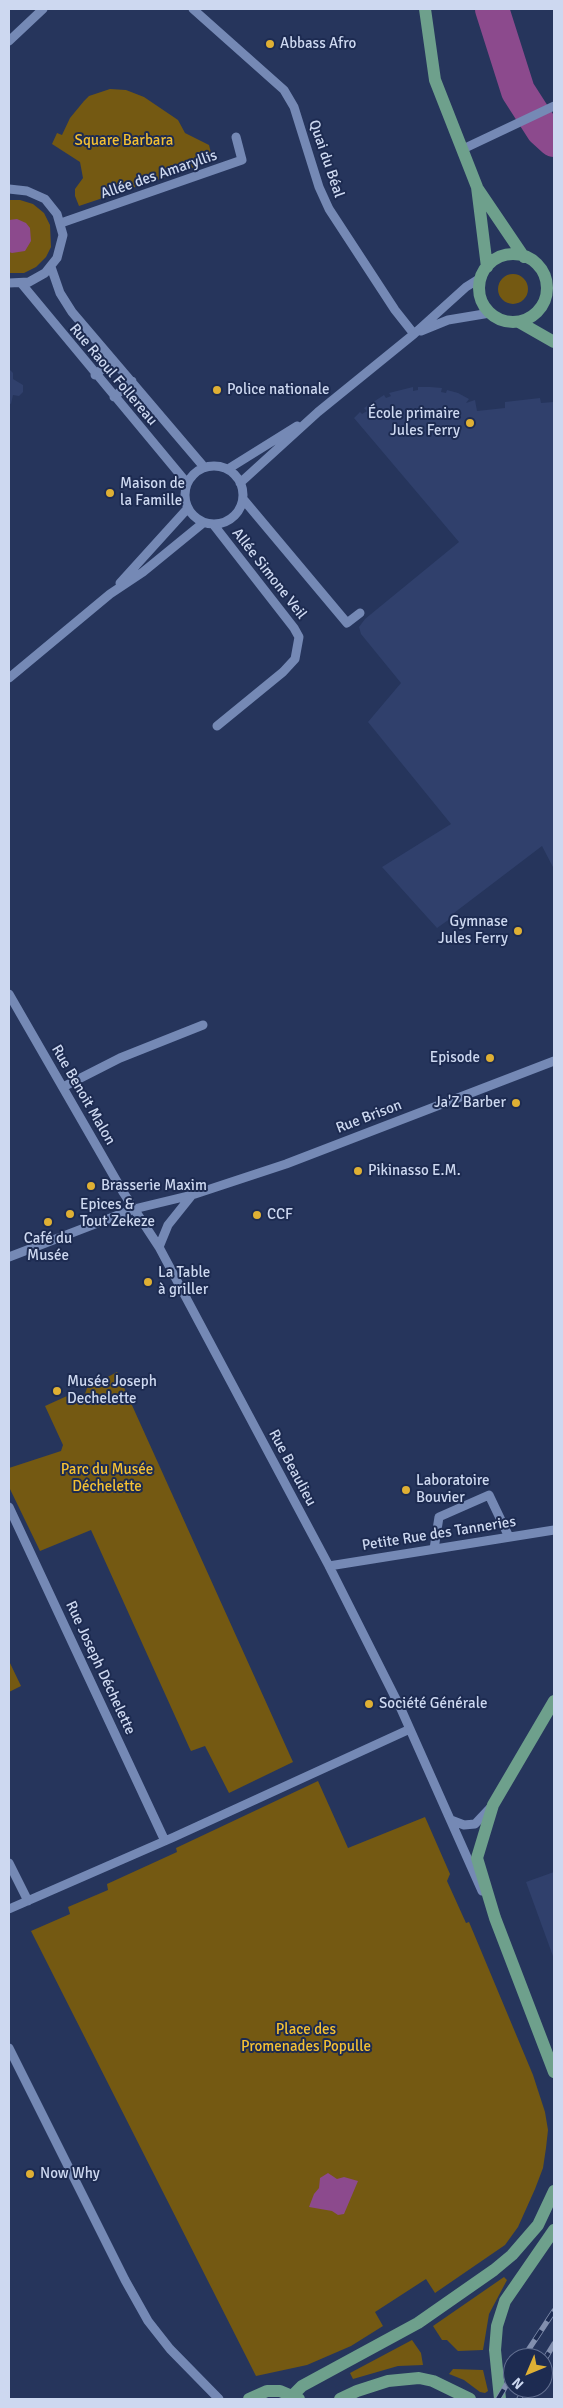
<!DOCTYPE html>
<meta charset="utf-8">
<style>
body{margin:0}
#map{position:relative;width:563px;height:2408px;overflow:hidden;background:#26355c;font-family:Signika,sans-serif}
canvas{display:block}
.frame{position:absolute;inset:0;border:10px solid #cdd8f0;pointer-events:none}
.north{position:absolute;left:503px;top:2348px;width:50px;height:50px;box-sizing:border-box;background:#1d2b51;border:1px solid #637091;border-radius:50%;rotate:225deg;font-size:14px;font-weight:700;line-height:20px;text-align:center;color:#cdd8f0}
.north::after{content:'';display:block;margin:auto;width:18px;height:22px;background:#dfb034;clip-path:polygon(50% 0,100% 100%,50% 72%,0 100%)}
</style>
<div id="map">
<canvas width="563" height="2408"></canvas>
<div class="frame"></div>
<div class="north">N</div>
</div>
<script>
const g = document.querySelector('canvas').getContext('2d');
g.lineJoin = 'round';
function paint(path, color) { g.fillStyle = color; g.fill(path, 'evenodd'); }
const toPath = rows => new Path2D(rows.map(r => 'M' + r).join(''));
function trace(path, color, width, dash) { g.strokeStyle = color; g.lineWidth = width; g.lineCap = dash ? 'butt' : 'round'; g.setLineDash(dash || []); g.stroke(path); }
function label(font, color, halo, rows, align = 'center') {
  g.font = font + ' Signika,sans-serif'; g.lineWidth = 4; g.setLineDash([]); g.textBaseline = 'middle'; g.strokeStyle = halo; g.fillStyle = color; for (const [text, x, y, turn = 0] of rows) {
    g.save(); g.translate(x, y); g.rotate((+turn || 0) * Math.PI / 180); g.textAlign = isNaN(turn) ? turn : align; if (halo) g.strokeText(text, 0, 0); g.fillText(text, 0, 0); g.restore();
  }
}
const built = toPath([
 [9,369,13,373,13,379,23,385,23,392,19,396,13,395,11,404,9,403],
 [413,387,413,391,418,390,418,387,430,387,442,388,441,392,446,393,447,390,458,393,469,399,466,403,475,400,477,411,505,408,505,402,540,398,541,403,554,402,554,869,542,846,450,916,451,918,437,928,382,867,451,824,368,722,401,683,361,634,359,627,365,619,459,542,354,418,360,412,362,414,367,411,364,408,384,395,386,398,391,396,389,393],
 [554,1872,554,1959,526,1882]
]);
const green = toPath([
 [110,89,126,90,144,97,178,120,185,133,209,145,213,161,79,206,75,196,75,189,83,178,80,162,52,144,57,133,62,135,70,118,84,101,89,96],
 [9,200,20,200,33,204,44,213,50,225,51,247,46,257,36,267,24,273,9,273],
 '498 289a15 15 0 1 1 30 0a15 15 0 1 1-30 0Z',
 [117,1372,293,1762,229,1793,205,1746,191,1751,189,1747,91,1530,40,1551,9,1487,9,1468,61,1451,63,1445,45,1406,67,1396,75,1399,85,1394,87,1388],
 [9,1661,21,1686,9,1692],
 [318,1781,348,1848,425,1817,450,1874,447,1881,466,1923,469,1922,533,2075,545,2112,548,2130,546,2148,543,2168,535,2189,518,2227,505,2245,435,2293,426,2279,375,2312,383,2326,351,2346,307,2365,256,2376,31,1931,70,1914,68,1907,108,1890,107,1884,177,1852,176,1848],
 [504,2277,507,2280,489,2314,483,2350,458,2351,447,2340,442,2340,433,2326],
 [412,2340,421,2353,423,2365,398,2366,353,2379,350,2373],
 [453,2369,483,2370,488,2391,485,2393,480,2392,464,2380,449,2374]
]);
const water = toPath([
 [17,219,26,223,30,228,31,241,25,251,12,253,9,252,9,220],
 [328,2173,337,2179,344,2177,358,2181,344,2214,338,2215,332,2211,309,2207,314,2194,319,2188,320,2178]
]);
const river = toPath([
 [492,9,518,91,543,130,554,140]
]);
const minor = toPath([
 [193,9,284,90,294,107,319,187,329,209,395,310,414,334],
 [9,41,43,9],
 [463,149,554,106],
 [9,189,27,191,45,199,57,214,63,235,57,258,45,273,29,282,9,283],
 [61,223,242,160,236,137],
 [51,267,60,293,72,312,204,467],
 [21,283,187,483],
 [421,331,448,320,490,313],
 [95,375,113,360],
 [114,397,132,381],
 '185 495a29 29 0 1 1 58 0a29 29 0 1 1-58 0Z',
 [228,469,297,426],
 [240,483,318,412,414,334,466,287,482,277],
 [243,499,347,623,360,613],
 [213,524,294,628,299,637,295,659,283,672,217,726],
 [120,583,188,508],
 [9,678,110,594,143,572,203,523],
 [9,994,123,1192,159,1247,329,1566,401,1709,482,1891],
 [63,1087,120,1058,203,1025],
 [159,1247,168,1225,192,1195],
 [9,1257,134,1209,192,1195,286,1164,554,1061],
 [9,1507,165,1841],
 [434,1549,439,1517,489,1495,509,1537],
 [329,1566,554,1530],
 [451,1820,464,1825,475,1824,491,1807],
 [9,1863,28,1901],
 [9,1909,174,1837,410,1729],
 [9,2048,125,2280,148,2321,170,2349,219,2399]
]);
const major = toPath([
 [425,9,435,80,477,187,487,267],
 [478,189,524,257],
 '479 288a34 34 0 1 1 68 0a34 34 0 1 1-68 0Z',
 [519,322,554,342],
 [554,1701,493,1805,477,1858,495,1918,554,2072],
 [293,2395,302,2386,418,2323,494,2270,512,2255,538,2225,554,2191],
 [249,2399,267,2391,280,2391,299,2399],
 [340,2399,357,2391,388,2381,419,2378,433,2381,470,2399],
 [500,2399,495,2350,497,2326,505,2301,554,2230]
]);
const rail = toPath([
 [523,2358,554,2311],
 [543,2362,554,2344],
 [498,2399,513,2374],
 [519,2399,526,2388]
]);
const markers = [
 [270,44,5,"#dfb034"],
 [217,390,5,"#dfb034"],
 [470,423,5,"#dfb034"],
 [110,493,5,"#dfb034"],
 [518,931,5,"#dfb034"],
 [490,1058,5,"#dfb034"],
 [516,1103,5,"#dfb034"],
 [358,1171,5,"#dfb034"],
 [91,1186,5,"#dfb034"],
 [70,1214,5,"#dfb034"],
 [257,1215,5,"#dfb034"],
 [48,1222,5,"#dfb034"],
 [148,1282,5,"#dfb034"],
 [57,1391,5,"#dfb034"],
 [406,1490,5,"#dfb034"],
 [369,1704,5,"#dfb034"],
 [30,2174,5,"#dfb034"]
];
const poiNames = [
 ["Abbass Afro",280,44],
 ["Police nationale",227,390],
 ["École primaire",460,414,"right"],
 ["Jules Ferry",460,431,"right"],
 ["Maison de",120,484],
 ["la Famille",120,501],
 ["Gymnase",508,922,"right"],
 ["Jules Ferry",508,939,"right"],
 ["Episode",480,1058,"right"],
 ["Ja'Z Barber",506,1103,"right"],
 ["Pikinasso E.M.",368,1171],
 ["Brasserie Maxim",101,1186],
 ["Epices &",80,1205],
 ["Tout Zekeze",80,1222],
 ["CCF",267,1215],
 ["Café du",48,1239,"center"],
 ["Musée",48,1256,"center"],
 ["La Table",158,1273],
 ["à griller",158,1290],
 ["Musée Joseph",67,1382],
 ["Dechelette",67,1399],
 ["Laboratoire",416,1481],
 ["Bouvier",416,1498],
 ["Société Générale",379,1704],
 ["Now Why",40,2174]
];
const parkNames = [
 ["Square Barbara",124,141],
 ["Parc du Musée",107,1470],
 ["Déchelette",107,1487],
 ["Place des",306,2030],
 ["Promenades Populle",306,2047]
];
const streetNames = [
 ["Quai du Béal",326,159,71],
 ["Allée des Amaryllis",159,175,-19],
 ["Rue Raoul Follereau",113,375,50],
 ["Allée Simone Veil",269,574,52],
 ["Rue Benoit Malon",83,1095,60],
 ["Rue Brison",369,1117,-21],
 ["Rue Beaulieu",292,1468,62],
 ["Petite Rue des Tanneries",439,1534,-9],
 ["Rue Joseph Déchelette",100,1668,65]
];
paint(built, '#30406c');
paint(green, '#745912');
paint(water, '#8c4a8d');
trace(river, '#8c4a8d', 34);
trace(minor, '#7589b5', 9);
trace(major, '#6ea08c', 12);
trace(rail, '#828fae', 5.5);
trace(rail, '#1d2b51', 4, [11]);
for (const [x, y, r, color] of markers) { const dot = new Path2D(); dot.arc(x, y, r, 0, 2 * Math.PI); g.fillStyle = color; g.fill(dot); trace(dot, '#1d2b51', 2); }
label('15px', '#cdd8f0', '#1d2b51', poiNames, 'left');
label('15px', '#f5c133', '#1d2b51', parkNames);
label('15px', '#cdd8f0', '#1d2b51', streetNames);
</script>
